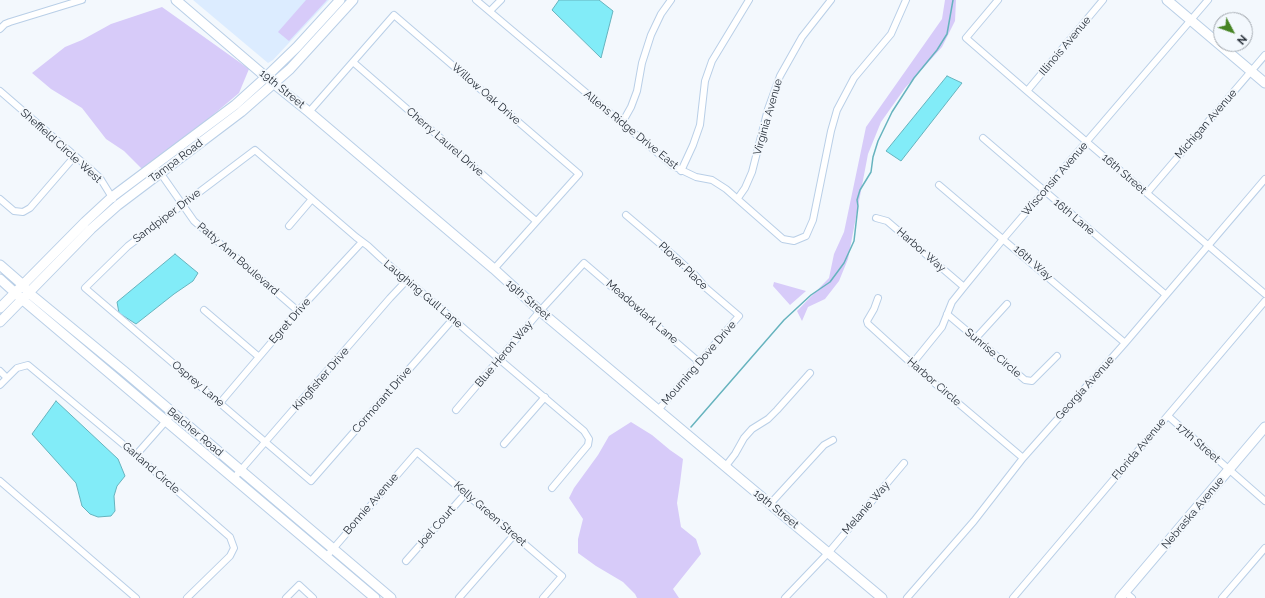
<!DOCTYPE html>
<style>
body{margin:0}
#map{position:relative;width:1265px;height:598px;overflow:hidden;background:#f3f8fd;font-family:Raleway,sans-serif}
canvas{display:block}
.north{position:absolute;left:1213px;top:12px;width:40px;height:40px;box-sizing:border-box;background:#f3f8fd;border:1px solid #a1a7ae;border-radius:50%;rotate:131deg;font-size:11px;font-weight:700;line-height:16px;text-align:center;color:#252d37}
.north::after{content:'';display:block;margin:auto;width:14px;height:18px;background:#468423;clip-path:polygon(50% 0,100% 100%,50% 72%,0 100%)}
</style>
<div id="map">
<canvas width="1265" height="598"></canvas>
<div class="north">N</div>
</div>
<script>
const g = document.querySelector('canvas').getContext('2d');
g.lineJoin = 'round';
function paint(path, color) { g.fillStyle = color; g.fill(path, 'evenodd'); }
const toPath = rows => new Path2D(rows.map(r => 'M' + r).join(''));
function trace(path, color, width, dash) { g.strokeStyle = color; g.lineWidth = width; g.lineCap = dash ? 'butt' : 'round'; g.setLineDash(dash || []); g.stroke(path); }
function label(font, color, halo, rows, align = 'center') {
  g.font = font + ' Raleway,sans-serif'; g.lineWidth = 4; g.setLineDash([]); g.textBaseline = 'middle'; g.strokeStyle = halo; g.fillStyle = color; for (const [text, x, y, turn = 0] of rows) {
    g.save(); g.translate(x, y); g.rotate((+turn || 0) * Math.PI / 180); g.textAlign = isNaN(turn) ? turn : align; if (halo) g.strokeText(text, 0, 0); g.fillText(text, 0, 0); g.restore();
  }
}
const built = toPath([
 [193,0,329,0,273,60,268,63]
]);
const green = toPath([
 [306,0,327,0,289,41,278,32],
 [945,0,956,0,955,21,942,47,905,88,881,122,868,154,848,259,839,281,825,299,808,307,802,321,797,311,829,278,834,254,844,232,866,127,942,19],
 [162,7,249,69,239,93,182,141,143,170,124,151,106,139,82,108,51,89,32,73,65,47,82,40,111,24],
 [774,282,806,291,790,305,773,286],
 [631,422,652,435,670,450,683,459,680,483,677,503,681,527,696,539,701,554,673,589,679,598,637,598,635,594,623,582,596,566,578,553,578,539,583,519,569,498,574,488,598,455,609,436]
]);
const water = toPath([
 [559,0,599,0,613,11,601,58,552,10,559,0],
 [947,76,962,83,901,161,886,151,947,76],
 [175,254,198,273,193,281,174,294,136,324,119,313,117,302,175,254],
 [56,401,118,459,125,476,117,486,114,496,115,511,111,516,98,517,90,514,82,506,76,483,32,434,56,401]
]);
const stream = toPath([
 [691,427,784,320,811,295,830,282,844,263,854,241,858,206,857,200,860,190,871,172,873,157,878,141,892,112,914,78,937,50,947,34,953,0]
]);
const street = toPath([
 [476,0,673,166,696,177,712,180,726,189,783,239,794,241,806,236,813,220,831,131,837,110,854,78,891,34,906,0],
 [998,0,966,38,1027,91,1265,294],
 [490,11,501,0],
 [0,29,5,24,10,22,82,0],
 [353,62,536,221],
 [0,91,89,168,100,178,113,199],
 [1027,91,1103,0],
 [309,112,394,15,579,174,494,269],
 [622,123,631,107,637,91,642,63,651,35,661,14,671,0],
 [983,138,1166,295],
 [159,171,194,221,298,311],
 [681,171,693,145,700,125,705,81,712,61,749,0],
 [939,185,1125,343],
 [1147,193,1265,55],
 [738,198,745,188,752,172,768,109,780,76,802,37,831,0],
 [0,199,14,211,23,212,30,208,75,156],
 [626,215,672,254,695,275,706,288,739,316,659,409],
 [876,218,887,221,964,287],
 [289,226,312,199],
 [878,298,874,309,867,321,868,324,912,364,1023,458],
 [204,310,259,357],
 [947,314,1025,380,1032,381,1057,356],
 [453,319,311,481,85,288,128,246,255,150,356,237,368,246,382,259,407,280,453,319,499,359,584,431,589,439,588,445,552,488],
 [976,338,1007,304],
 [912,364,942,327,952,302,964,287,1004,238,1208,0],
 [0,371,7,378],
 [0,385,17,368,28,365,136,455,230,537,234,548,230,556,187,598],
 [220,403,298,311,362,242],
 [456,410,540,311,584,263,699,362],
 [1168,416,1265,501],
 [504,444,545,397],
 [136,455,173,413],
 [725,467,735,454,744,438,752,429,768,419,777,410,810,373],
 [234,478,390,298,407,280],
 [0,481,136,598],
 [770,504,824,445,833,440],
 [326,557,417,452,562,576,543,598],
 [406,561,466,493],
 [1125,592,1132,598],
 [286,598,299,585,313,598],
 [459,598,514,535],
 [785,598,829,552,904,463],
 [907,598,974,521,1023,458,1125,343,1265,179],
 [1013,598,1265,301],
 [1222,598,1265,548]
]);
const secondary = toPath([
 [176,0,273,83,309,112,494,269,540,311,882,598],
 [1167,0,1265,83],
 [0,265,23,285,29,293,125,372,391,598],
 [0,279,23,300,375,598],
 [0,308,85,222,112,197,235,105,266,77,297,47,340,0],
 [0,322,91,229,118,205,241,112,290,69,353,0],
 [1120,598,1265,427]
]);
const streetNames = [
 ["Illinois Avenue",1065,46,-50],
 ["19th Street",282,89,39],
 ["Willow Oak Drive",486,94,41],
 ["Virginia Avenue",768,117,-74],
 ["Michigan Avenue",1206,124,-49],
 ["Allens Ridge Drive East",631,130,39],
 ["Cherry Laurel Drive",445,142,41],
 ["Sheffield Circle West",61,146,42],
 ["Tampa Road",176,161,-37],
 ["16th Street",1124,174,41],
 ["Wisconsin Avenue",1055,179,-49],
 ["Sandpiper Drive",167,216,-37],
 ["16th Lane",1074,217,40],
 ["Harbor Way",921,250,41],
 ["Patty Ann Boulevard",238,259,41],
 ["16th Way",1033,263,41],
 ["Plover Place",683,266,44],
 ["Laughing Gull Lane",423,294,40],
 ["19th Street",528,300,41],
 ["Meadowlark Lane",642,312,41],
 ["Egret Drive",290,321,-49],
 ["Sunrise Circle",993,353,40],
 ["Blue Heron Way",504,354,-50],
 ["Mourning Dove Drive",699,363,-49],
 ["Kingfisher Drive",321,379,-49],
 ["Harbor Circle",934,382,41],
 ["Osprey Lane",198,384,40],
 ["Georgia Avenue",1085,388,-48],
 ["Cormorant Drive",382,400,-49],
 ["Belcher Road",195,432,40],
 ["17th Street",1198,443,41],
 ["Florida Avenue",1139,449,-50],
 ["Garland Circle",151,468,41],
 ["Bonnie Avenue",371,504,-49],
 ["Melanie Way",866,508,-49],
 ["19th Street",776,509,39],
 ["Nebraska Avenue",1193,513,-50],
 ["Kelly Green Street",490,514,41],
 ["Joel Court",436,527,-49]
];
paint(built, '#dcecff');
paint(green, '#d7cbf9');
paint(water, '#82ecf8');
trace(water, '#66b3be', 1);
trace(stream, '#66b3be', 1.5);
trace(street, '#b9cfe7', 8);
trace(secondary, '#b9cfe7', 11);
trace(street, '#fff', 6);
trace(secondary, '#fff', 9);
label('11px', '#252d37', '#f3f8fd', streetNames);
</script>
